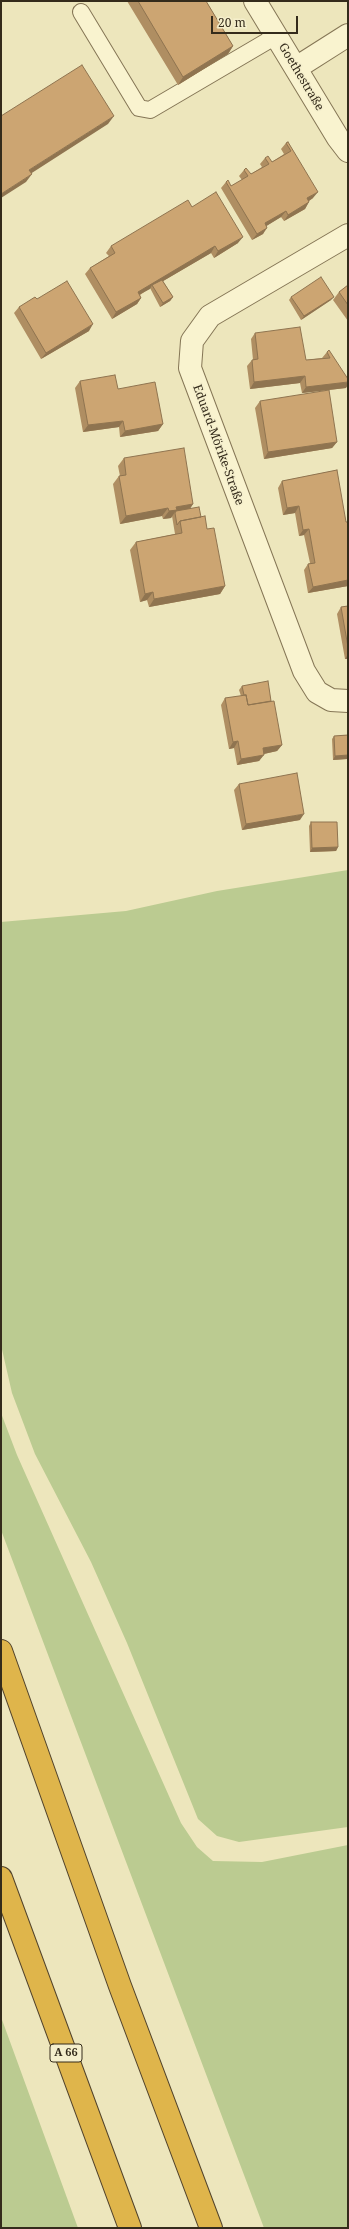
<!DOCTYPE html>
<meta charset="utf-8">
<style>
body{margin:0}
#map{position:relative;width:349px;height:2229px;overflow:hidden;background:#ede6bc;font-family:"Noto Serif",serif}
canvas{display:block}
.frame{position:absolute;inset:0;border:2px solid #342b1b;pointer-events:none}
.scale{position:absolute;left:211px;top:16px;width:87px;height:18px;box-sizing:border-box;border:2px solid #342b1b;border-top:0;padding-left:5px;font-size:12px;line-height:14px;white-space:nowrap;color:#342b1b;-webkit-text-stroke:3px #f5efcc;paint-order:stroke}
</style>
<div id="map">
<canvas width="349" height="2229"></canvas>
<div class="frame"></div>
<div class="scale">20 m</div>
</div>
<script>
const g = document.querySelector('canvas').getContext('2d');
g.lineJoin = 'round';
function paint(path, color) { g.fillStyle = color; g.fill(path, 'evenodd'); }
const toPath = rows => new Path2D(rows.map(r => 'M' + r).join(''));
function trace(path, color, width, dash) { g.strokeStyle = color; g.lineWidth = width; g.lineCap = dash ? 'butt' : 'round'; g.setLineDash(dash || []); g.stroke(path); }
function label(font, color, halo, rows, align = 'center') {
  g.font = font + ' "Noto Serif",serif'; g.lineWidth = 3; g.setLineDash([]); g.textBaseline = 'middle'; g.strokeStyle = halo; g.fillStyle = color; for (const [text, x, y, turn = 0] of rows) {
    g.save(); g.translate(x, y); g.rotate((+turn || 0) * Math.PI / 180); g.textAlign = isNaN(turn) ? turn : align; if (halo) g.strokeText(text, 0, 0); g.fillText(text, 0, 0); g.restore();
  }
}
const green = toPath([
 [348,870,348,1827,239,1842,217,1836,198,1819,127,1643,91,1562,35,1454,12,1393,1,1345,1,922,126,911,217,891],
 [1,1413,17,1455,181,1823,197,1847,213,1861,262,1862,348,1845,348,2228,264,2228,1,1530],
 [1,2017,78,2228,1,2228]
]);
const service = toPath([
 [81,12,139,108,150,110,276,36]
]);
const minor = toPath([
 [255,1,338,138,348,151],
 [296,68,348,35],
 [348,235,210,316,192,341,190,368,304,671,317,692,331,700,348,701]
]);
const motorway = toPath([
 [1,1651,120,1986,211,2228],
 [1,1878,130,2228]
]);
const wall = toPath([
 [127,1,206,1,233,46,228,54,178,85],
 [288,142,313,198,309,201,305,209,284,221,281,217,266,226,263,234,252,240,221,188,226,182,231,186,242,180,239,176,244,170,251,174,262,167,260,164,265,158,272,162,284,154,281,149,286,143],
 [192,207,238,243,214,258,211,253,163,281,173,297,170,301,160,307,150,288,140,295,141,298,137,304,112,319,85,274,90,268,109,256,106,253,111,246],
 [348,285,348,321,333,300,339,292],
 [291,297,331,300,301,320,289,300],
 [37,299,89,331,41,359,14,313,19,307],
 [255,333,306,360,322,358,327,352,329,350,346,388,302,393,300,383,250,389,247,366,252,360,253,360,251,339],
 [80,381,118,389,163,424,158,431,120,437,119,427,83,432,75,388],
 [260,401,337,442,332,448,264,459,255,408],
 [124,458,193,504,190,508,201,517,207,529,225,586,220,594,149,607,147,600,140,602,130,550,136,542,175,534,172,516,171,518,163,519,162,516,120,524,113,484,119,476,120,476,118,466],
 [337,470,348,586,308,593,304,570,308,564,310,563,304,535,299,536,295,513,283,515,278,488,282,481],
 [348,606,348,659,345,659,337,614,341,607],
 [242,686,271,701,282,745,277,751,264,754,259,761,237,765,234,748,229,749,221,705,225,698,241,696,239,690],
 [348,735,348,772,347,759,333,760,332,739,334,736],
 [239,784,300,820,242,830,234,790],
 [311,822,338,847,336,851,310,852,309,826]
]);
const shadedWall = toPath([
 [233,46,228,54,178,85,183,77],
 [114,116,108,124,24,178,29,170],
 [32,174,26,182,1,198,1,194],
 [318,192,313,198,303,205,307,198],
 [309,202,305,209,284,221,288,215],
 [286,211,281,217,260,230,265,223],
 [267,228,263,234,252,240,257,234],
 [243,237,238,243,214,258,218,251],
 [215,246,211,253,153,287,152,285,150,289,133,298,138,292],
 [173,297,170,301,160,307,163,303],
 [334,297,331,300,301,320,304,316],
 [141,298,137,304,112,319,116,312],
 [93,324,89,331,41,359,46,353],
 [305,376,300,383,250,389,254,382],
 [348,382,348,385,346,388,302,393,306,387],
 [123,421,119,427,83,432,88,425],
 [163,424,158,431,120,437,125,431],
 [337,442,332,448,264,459,268,452],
 [193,504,188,512,175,512,171,518,163,519,169,511,176,507],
 [299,506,295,513,283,515,287,508],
 [168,508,162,516,120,524,126,516],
 [309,529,304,535,299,536,303,530],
 [348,580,348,586,308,593,313,587],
 [225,586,220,594,149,607,154,599],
 [153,592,147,600,140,602,145,594],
 [348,654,348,659,345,659],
 [238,741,234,748,229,749,233,742],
 [282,745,277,751,259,755,263,748],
 [264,755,259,761,237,765,241,759],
 [348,755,348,758,347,759,333,760,335,756],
 [304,814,300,820,242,830,246,824],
 [338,847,336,851,310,852,312,848]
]);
const building = toPath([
 [138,1,206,1,233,46,183,77,138,1],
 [82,65,114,116,29,170,32,174,1,194,1,116,82,65],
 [288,142,318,192,307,198,309,202,288,215,286,211,265,223,267,228,257,234,226,182,228,180,231,186,248,176,244,170,246,168,251,174,269,164,265,158,268,156,272,162,291,151,286,143,288,142],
 [216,192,243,237,218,251,215,246,190,261,138,292,141,298,116,312,90,268,115,253,111,246,188,200,192,207,216,192],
 [321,277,334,297,304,316,291,297,321,277],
 [162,280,173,297,163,303,152,285,162,280],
 [67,281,93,324,46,353,19,307,35,297,37,299,67,281],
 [348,285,348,305,339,292,348,285],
 [300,327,306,360,330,358,327,352,329,350,348,379,348,382,306,387,305,376,254,382,252,360,258,359,255,333,300,327],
 [115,375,118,389,155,382,163,424,125,431,123,421,88,425,80,381,115,375],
 [329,390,337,442,268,452,260,401,329,390],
 [184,448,193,504,176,507,177,510,169,511,168,508,126,516,119,476,126,475,124,458,184,448],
 [337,470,346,522,348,522,348,580,313,587,308,564,315,563,309,529,303,530,299,506,287,508,282,481,337,470],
 [199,507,201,517,180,521,177,525,175,513,176,511,199,507],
 [205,516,207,529,214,528,225,586,154,599,153,592,145,594,136,542,182,533,180,521,205,516],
 [348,606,348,647,341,607,348,606],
 [268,681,271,701,248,705,246,695,244,695,242,686,268,681],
 [246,695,248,705,274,701,282,745,263,748,264,755,241,759,238,741,233,742,225,698,246,695],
 [348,735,348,755,335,756,334,736,348,735],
 [297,773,304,814,246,824,239,784,297,773],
 [311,822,337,822,338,847,312,848,311,822]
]);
const shields = [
 [66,2053,32]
];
const shieldNames = [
 ["A 66",66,2053]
];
const streetNames = [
 ["Goethestraße",301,77,59],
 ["Eduard-Mörike-Straße",218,445,70]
];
paint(green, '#bbcb91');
trace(service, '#857656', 18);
trace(minor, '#857656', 24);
trace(motorway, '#52432b', 24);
trace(service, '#f9f3cf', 16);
trace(minor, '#f9f3cf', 22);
trace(motorway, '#dfb54b', 22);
paint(wall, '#af8e62');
paint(shadedWall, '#8f7450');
paint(building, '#cca572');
trace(building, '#8f7450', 1);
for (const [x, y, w] of shields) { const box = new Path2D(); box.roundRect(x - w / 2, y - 9, w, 18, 3); g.fillStyle = '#f5efcc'; g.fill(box); trace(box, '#342b1b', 1); }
label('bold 11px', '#342b1b', null, shieldNames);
label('12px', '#342b1b', '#f5efcc', streetNames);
</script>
